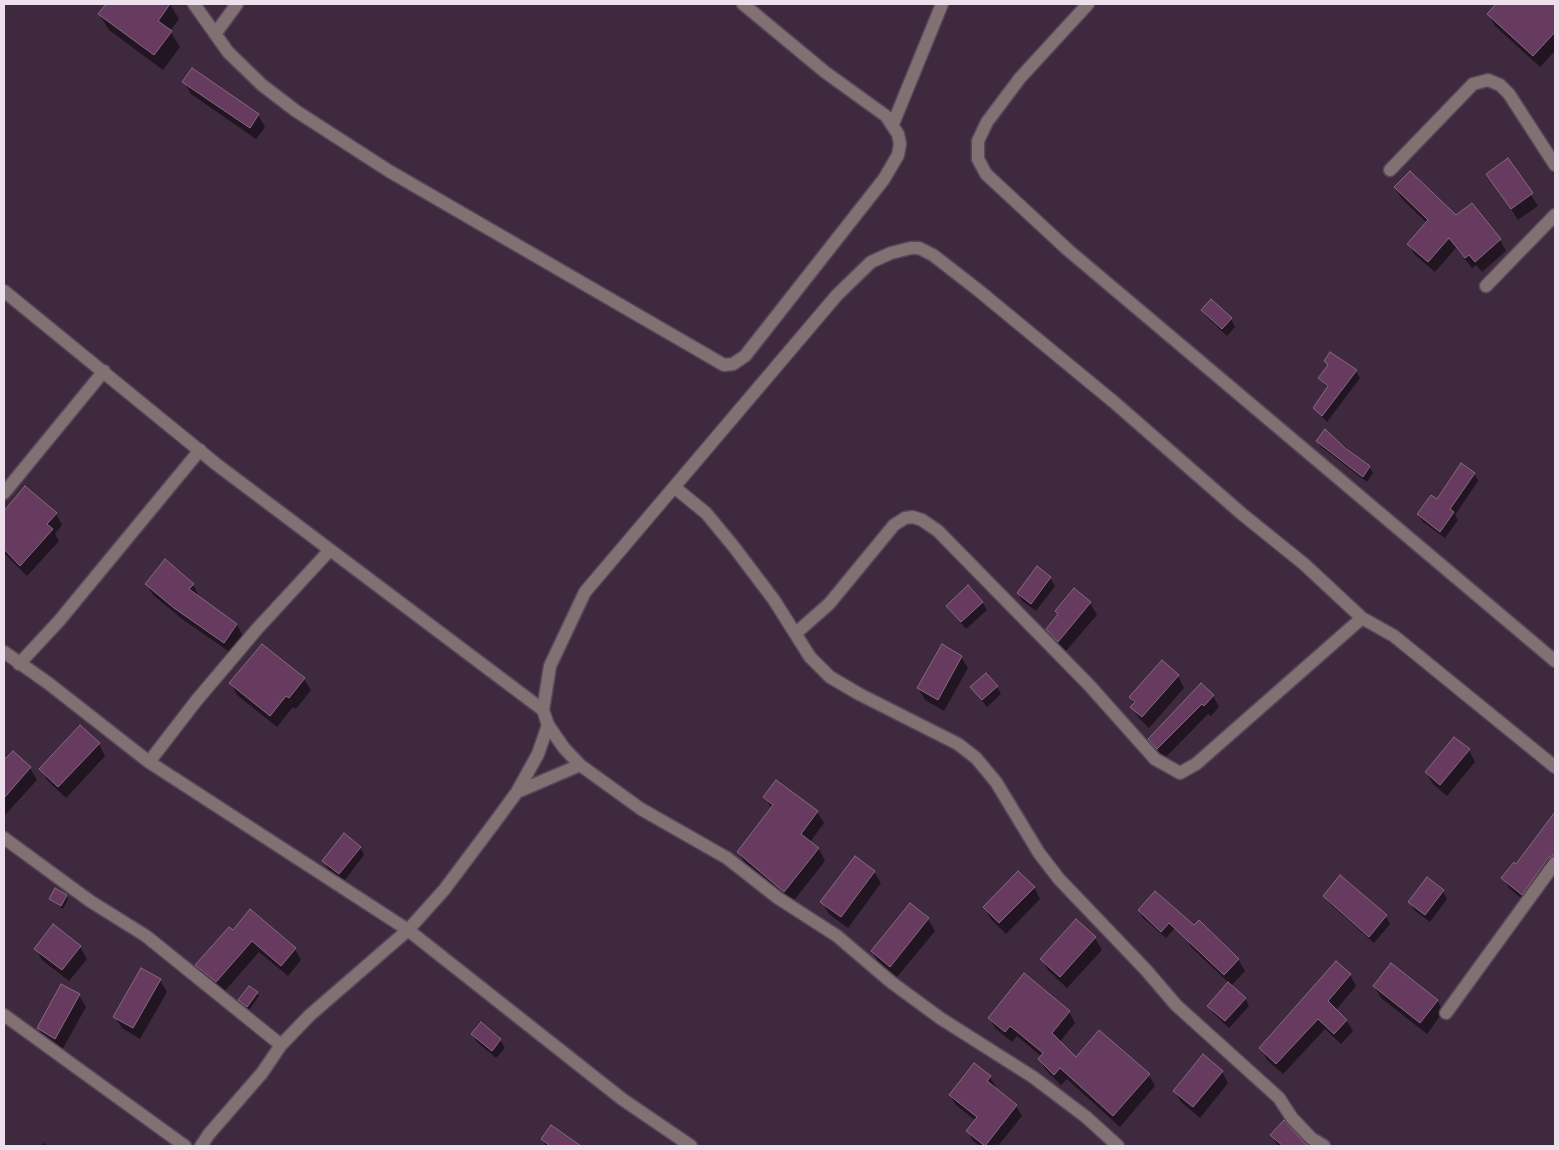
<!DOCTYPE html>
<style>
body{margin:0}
#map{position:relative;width:1559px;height:1150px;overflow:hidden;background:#3e293e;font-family:Ubuntu,sans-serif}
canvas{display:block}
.frame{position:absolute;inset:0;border:5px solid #eddfec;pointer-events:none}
</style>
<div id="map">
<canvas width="1559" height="1150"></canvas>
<div class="frame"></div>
</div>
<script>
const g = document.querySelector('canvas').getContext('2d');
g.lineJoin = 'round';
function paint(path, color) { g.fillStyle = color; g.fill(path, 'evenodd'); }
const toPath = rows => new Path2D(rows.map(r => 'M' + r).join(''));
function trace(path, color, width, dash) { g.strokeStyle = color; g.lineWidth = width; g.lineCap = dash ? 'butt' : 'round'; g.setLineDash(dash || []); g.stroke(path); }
const shadow = toPath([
 [107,4,131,4,134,6,136,4,170,4,179,19,170,31,180,47,163,70,109,30,99,14],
 [1498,4,1555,5,1555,51,1540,67,1495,26,1488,14],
 [184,82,258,115,265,127,256,139,191,94],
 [1508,160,1538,206,1518,220,1488,174],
 [1395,188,1500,240,1506,251,1482,272,1476,265,1472,268,1456,248,1435,272,1415,255,1409,244,1427,223,1402,199],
 [1203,310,1231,319,1235,327,1227,336,1207,317],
 [1325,361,1356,371,1360,378,1327,422,1314,408,1328,389,1319,378,1328,366],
 [1326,431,1369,467,1373,473,1367,482,1321,447,1317,441],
 [1474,473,1478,481,1455,515,1458,520,1445,538,1423,522,1418,515],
 [26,488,56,514,62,525,55,534,59,541,27,576,4,553,4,513],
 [1037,568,1050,578,1055,586,1036,611,1022,601,1018,593],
 [146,584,193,584,199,597,237,625,243,636,231,653,182,619,153,595],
 [1074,590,1090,603,1097,615,1065,652,1054,641,1047,629,1059,616,1056,611],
 [982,602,987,610,966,629,948,606],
 [961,657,968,668,944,711,925,700,918,688],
 [1178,676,1184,688,1149,728,1139,718,1132,707,1134,704,1130,697],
 [304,679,311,690,296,709,293,707,277,727,237,695,231,683],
 [997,687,1001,694,987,707,972,688],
 [1213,696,1219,707,1211,716,1208,714,1164,759,1150,739],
 [99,744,105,756,66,798,47,780,41,769],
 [1469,750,1475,762,1447,796,1433,784,1426,773],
 [13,752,30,768,37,780,4,816,4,762],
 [765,797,817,812,824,823,810,842,819,849,825,861,792,903,745,863,738,852,772,809],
 [1555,815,1555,867,1528,904,1509,888,1503,878,1516,865],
 [360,847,364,855,344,881,328,869,324,861],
 [874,872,881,883,848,928,829,914,822,902],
 [1340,877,1386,916,1390,924,1374,943,1329,903,1324,896],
 [1427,879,1443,891,1447,899,1430,922,1414,910,1410,902],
 [1034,887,1040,899,1006,934,991,919,984,907],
 [66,896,68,899,63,909,50,899],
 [910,905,928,919,935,931,897,977,879,963,872,951],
 [1139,911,1182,920,1166,938,1143,918],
 [1076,921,1095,938,1102,950,1067,988,1048,970,1042,959],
 [233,932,295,949,301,960,288,976,259,952,223,993,203,977,197,965],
 [1185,937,1238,959,1245,971,1231,986,1245,998,1249,1006,1229,1028,1213,1013,1208,1006,1229,983,1192,948],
 [80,947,87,959,69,981,42,960,36,949],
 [1336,963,1350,975,1356,986,1336,1010,1346,1020,1353,1031,1341,1044,1325,1029,1283,1074,1267,1060,1261,1049],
 [142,970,160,980,167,992,140,1039,122,1028,115,1017],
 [1374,986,1437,1000,1443,1012,1427,1034,1381,998],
 [257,993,259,996,249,1010,240,1000],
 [79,995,86,1007,62,1050,45,1040,38,1028],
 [1069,1012,1075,1023,1059,1043,1076,1059,1149,1075,1155,1086,1120,1127,1067,1079,1061,1085,1046,1070,1039,1059,1042,1057,1017,1036,1012,1042,996,1029,989,1018],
 [481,1024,500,1040,505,1048,496,1058,477,1042,472,1034],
 [1222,1072,1228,1083,1200,1118,1181,1102,1174,1091],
 [990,1077,996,1087,994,1089,1016,1106,1022,1116,998,1146,980,1146,973,1141,968,1131,976,1121,956,1105,950,1096],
 [1272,1135,1306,1146,1307,1146,1278,1146],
 [542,1139,572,1141,575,1146,546,1146],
 [44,1143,49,1146,41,1146]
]);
const building = toPath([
 [106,4,170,4,158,21,172,31,154,55,98,14,106,4],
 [1496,4,1555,4,1555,32,1533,56,1487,14,1496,4],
 [192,68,259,114,250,128,182,82,192,68],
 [1508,158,1533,193,1511,209,1486,174,1508,158],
 [1410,171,1456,215,1472,203,1501,239,1475,262,1469,255,1465,258,1449,238,1428,262,1407,244,1428,220,1394,187,1410,171],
 [1211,299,1232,318,1222,329,1201,310,1211,299],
 [1330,352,1357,370,1322,416,1313,408,1328,386,1318,378,1328,365,1324,361,1330,352],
 [1325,429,1345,448,1370,466,1363,477,1316,441,1325,429],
 [1461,463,1475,473,1450,509,1454,512,1440,532,1417,514,1431,495,1437,499,1461,463],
 [25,486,57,513,47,524,53,529,20,566,4,549,4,511,25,486],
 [165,559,194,584,189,589,237,624,224,643,174,608,145,584,165,559],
 [1037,566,1051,577,1031,604,1017,593,1037,566],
 [968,585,983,602,961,622,946,606,968,585],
 [1074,588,1091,602,1058,642,1046,629,1058,614,1055,611,1074,588],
 [262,644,305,678,289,698,286,696,270,716,229,683,262,644],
 [942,644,962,656,938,700,917,688,942,644],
 [1162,660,1179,675,1142,717,1130,707,1135,702,1129,697,1162,660],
 [986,673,998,686,982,700,970,687,986,673],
 [1201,683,1214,695,1204,706,1202,704,1157,749,1148,739,1201,683],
 [80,725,100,743,58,787,39,769,80,725],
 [1454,737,1470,749,1440,785,1425,772,1454,737],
 [13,751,31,767,4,798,4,760,13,751],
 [776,780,818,811,801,834,819,848,784,892,737,852,773,805,763,797,776,780],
 [1555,812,1555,854,1548,858,1522,895,1501,878,1514,862,1516,864,1555,812],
 [344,833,361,847,339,874,322,861,344,833],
 [855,856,875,871,841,917,820,902,855,856],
 [1018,871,1035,887,999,923,983,907,1018,871],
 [1340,875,1387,915,1369,937,1323,896,1340,875],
 [1427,877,1444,890,1425,915,1408,902,1427,877],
 [55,888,67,895,61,906,49,899,55,888],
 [1155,891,1194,925,1199,920,1239,959,1224,975,1169,923,1161,932,1138,910,1155,891],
 [910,903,929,918,890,967,871,951,910,903],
 [250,909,296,948,281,966,252,941,216,982,195,965,229,927,233,930,250,909],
 [1076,919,1096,937,1060,977,1040,959,1076,919],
 [53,924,81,946,62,970,34,949,53,924],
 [1336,961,1351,974,1328,1001,1347,1020,1334,1034,1318,1019,1276,1064,1259,1048,1336,961],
 [1391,963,1438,1000,1420,1023,1373,986,1391,963],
 [141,968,161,979,133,1028,113,1017,141,968],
 [1024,973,1070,1011,1052,1033,1076,1057,1099,1030,1150,1074,1113,1116,1060,1068,1054,1075,1038,1059,1043,1053,1010,1026,1005,1032,988,1018,1024,973],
 [1228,982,1246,998,1225,1021,1207,1006,1228,982],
 [61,984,80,994,55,1039,37,1028,61,984],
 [249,986,258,992,247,1007,238,1000,249,986],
 [481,1022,501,1039,492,1051,471,1034,481,1022],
 [1203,1054,1223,1071,1193,1107,1173,1091,1203,1054],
 [974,1063,991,1076,987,1081,1017,1105,985,1146,966,1131,977,1117,949,1095,974,1063],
 [1284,1120,1305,1144,1309,1146,1283,1146,1270,1135,1284,1120],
 [551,1125,581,1146,550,1146,541,1139,551,1125]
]);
const minor = toPath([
 [194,4,228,52,262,85,296,111,389,171,724,365,733,364,745,356,884,179,898,155,900,144,898,134,886,116,825,72,743,4],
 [1088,4,1020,78,987,122,978,141,978,159,986,174,1068,250,1555,661],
 [215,34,237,4],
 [893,124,942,4],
 [1390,170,1473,84,1488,80,1500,85,1509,94,1555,165],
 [1486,286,1555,215],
 [4,291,216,464,543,710],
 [674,487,706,513,734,547,774,600,810,657,830,677,859,694,958,744,976,758,996,782,1039,853,1059,879,1146,970,1176,1005,1279,1098,1292,1118,1311,1138,1324,1146],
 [4,493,104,371],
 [796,633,829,604,894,525,905,518,913,517,922,520,938,531,1089,685,1155,759,1180,773,1196,764,1362,618],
 [4,652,48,683,149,762,408,930,444,890,495,822,517,792,538,754,548,725,543,710,550,666,585,592,837,295,871,262,891,253,911,248,919,248,933,255,978,290,1115,403,1242,514,1304,564,1362,618,1394,636,1555,767],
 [19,664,59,621,200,450],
 [548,725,564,748,580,765,641,809,727,858,778,898,837,936,891,982,940,1018,1033,1077,1086,1117,1118,1146],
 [149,762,196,701,257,629,330,550],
 [517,792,580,765],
 [4,838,90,901,146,936,281,1045],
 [1446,1013,1555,863],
 [4,1015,185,1146],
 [201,1146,209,1134,262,1073,281,1045,310,1015,408,930,622,1099,691,1146]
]);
paint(shadow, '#0007');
paint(building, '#673b5f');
trace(building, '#866b80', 1);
trace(minor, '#5a465a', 15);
trace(minor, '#817172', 12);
</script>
